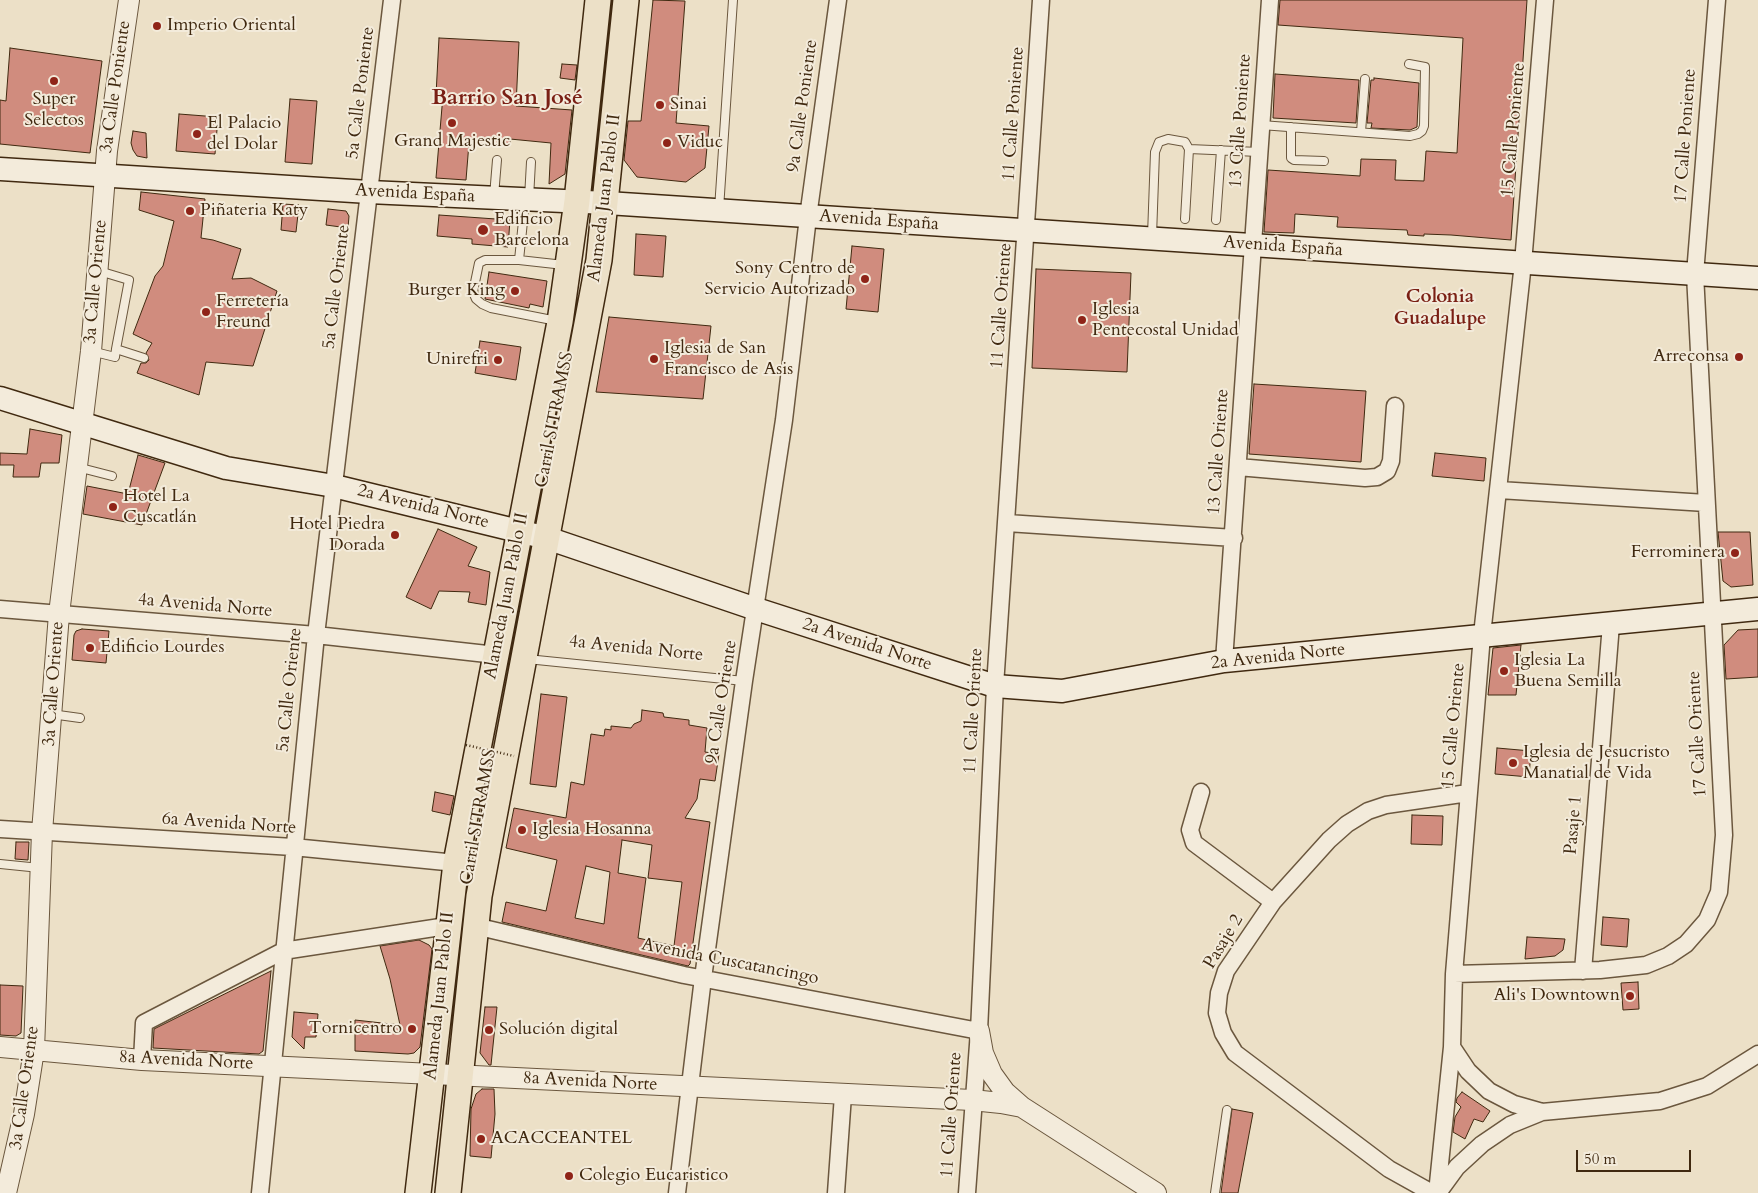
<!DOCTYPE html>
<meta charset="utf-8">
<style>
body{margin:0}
#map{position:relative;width:1758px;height:1193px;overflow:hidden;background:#ece0c7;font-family:Cardo,serif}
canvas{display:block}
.scale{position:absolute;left:1576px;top:1150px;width:115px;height:22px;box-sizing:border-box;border:2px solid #402910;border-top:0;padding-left:6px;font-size:15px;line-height:18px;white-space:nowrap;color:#402910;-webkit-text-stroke:4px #f3ebdb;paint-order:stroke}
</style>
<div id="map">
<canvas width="1758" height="1193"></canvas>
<div class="scale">50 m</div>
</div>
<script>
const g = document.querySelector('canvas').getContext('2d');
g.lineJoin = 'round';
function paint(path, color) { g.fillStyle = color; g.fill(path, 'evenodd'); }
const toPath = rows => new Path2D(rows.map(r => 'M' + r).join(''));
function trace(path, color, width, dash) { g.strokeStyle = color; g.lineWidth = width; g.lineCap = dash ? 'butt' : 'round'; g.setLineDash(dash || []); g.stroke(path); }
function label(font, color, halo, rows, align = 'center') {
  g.font = font + ' Cardo,serif'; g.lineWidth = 4; g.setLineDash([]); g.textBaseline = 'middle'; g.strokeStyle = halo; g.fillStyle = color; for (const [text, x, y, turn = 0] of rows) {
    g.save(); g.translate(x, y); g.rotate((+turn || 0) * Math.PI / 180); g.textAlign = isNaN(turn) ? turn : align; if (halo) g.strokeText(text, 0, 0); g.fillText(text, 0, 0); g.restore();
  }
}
const building = toPath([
 [653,0,685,1,676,123,709,126,705,168,686,182,637,177,624,160,628,121,641,121,653,0],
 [1280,0,1527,0,1511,240,1451,235,1424,234,1424,236,1408,235,1407,230,1337,227,1338,217,1295,214,1294,233,1264,232,1268,170,1360,176,1361,159,1396,160,1395,180,1424,181,1426,151,1457,153,1463,38,1278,25,1280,0],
 [439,38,519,42,516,106,572,110,565,174,549,184,551,143,510,139,510,145,469,143,466,180,436,178,443,95,436,95,439,38],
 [10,48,102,61,90,153,0,144,0,100,6,101,10,48],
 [562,64,577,65,575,80,560,78,562,64],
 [1275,74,1359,80,1356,123,1273,118,1275,74],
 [1374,78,1419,83,1417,127,1410,130,1371,128,1372,123,1367,123,1371,80,1374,80,1374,78],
 [290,99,317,101,312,164,285,162,290,99],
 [179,114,218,117,215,154,176,151,179,114],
 [133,131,146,133,147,158,137,156,133,150,131,143,133,131],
 [141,192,205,199,201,238,213,240,241,249,232,279,251,278,277,291,253,366,206,362,199,395,137,373,141,363,146,363,149,360,146,353,152,343,133,334,155,276,163,266,174,221,139,210,141,192],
 [283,204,299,205,296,232,281,230,283,204],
 [328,209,346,211,349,216,348,228,326,225,328,209],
 [439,215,510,220,508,247,472,244,472,239,437,236,439,215],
 [636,234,666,236,663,277,634,275,636,234],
 [852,246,884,249,878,312,846,309,852,246],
 [1036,269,1131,273,1127,372,1032,368,1036,269],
 [489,272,547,281,543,307,530,304,529,308,485,299,489,272],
 [609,317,711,326,703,399,596,392,609,317],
 [480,341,521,347,516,380,475,373,480,341],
 [1254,384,1366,391,1361,462,1249,454,1254,384],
 [30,429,62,435,59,463,41,463,39,477,13,477,14,465,0,465,0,453,27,454,30,429],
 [1435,453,1486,458,1484,481,1432,476,1435,453],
 [138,455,165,463,142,525,83,514,87,486,128,494,138,455],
 [438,529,477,547,468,566,490,572,486,605,468,602,470,592,439,591,431,609,406,597,438,529],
 [1718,532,1750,532,1753,585,1731,587,1723,581,1718,532],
 [82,629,109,631,106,663,72,660,74,635,76,631,82,629],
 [1758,629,1758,677,1726,679,1724,645,1738,630,1758,629],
 [1521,645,1516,695,1488,695,1493,648,1521,645],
 [541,694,567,697,556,787,530,784,541,694],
 [642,710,663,713,664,717,689,720,689,725,707,728,705,752,719,754,715,781,700,779,697,799,685,818,710,822,690,964,688,966,502,922,506,902,546,911,557,860,506,848,514,808,566,818,571,782,584,785,591,734,604,736,605,729,611,730,611,726,631,728,634,724,641,721,642,710],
 [622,840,652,845,648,878,682,882,674,946,638,938,646,878,618,873,622,840],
 [586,866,610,872,604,924,575,918,586,866],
 [1497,748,1531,751,1529,777,1495,774,1497,748],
 [435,792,454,796,450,815,432,811,435,792],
 [1412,815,1443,816,1442,845,1411,844,1412,815],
 [16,842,29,842,28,860,15,859,16,842],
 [1603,917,1629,919,1627,947,1601,945,1603,917],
 [1527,937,1565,939,1563,950,1555,956,1525,959,1527,937],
 [419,940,429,945,432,949,420,1047,414,1053,408,1054,355,1051,355,1020,400,1025,390,979,380,946,419,940],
 [271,971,263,1051,259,1054,153,1048,154,1029,271,971],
 [1638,982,1639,1009,1623,1010,1621,983,1638,982],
 [0,985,23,986,21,1033,16,1036,0,1035,0,985],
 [485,1007,497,1007,491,1065,489,1065,480,1053,485,1007],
 [294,1012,318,1014,316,1037,305,1037,304,1049,292,1037,294,1012],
 [482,1089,494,1089,495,1114,491,1158,470,1156,471,1109,476,1094,482,1089],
 [1462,1092,1490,1111,1483,1122,1474,1119,1465,1139,1453,1132,1455,1117,1461,1107,1456,1102,1457,1098,1462,1092],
 [1232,1109,1253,1113,1238,1193,1221,1193,1232,1109]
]);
const service = toPath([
 [1261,125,1410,136,1418,134,1422,131,1424,126,1425,67,1409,64],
 [1291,127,1291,158,1294,160,1324,161],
 [1361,132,1365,79],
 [1189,149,1259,152],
 [494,196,497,160],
 [529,198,531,162],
 [719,209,733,0],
 [1216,220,1221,150],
 [1152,236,1155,152,1159,142,1168,139,1185,142,1189,149,1185,219],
 [519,260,525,202],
 [99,271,129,280,116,349,144,358],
 [557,321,491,308,482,304,476,299,473,292,479,263,485,260,519,260,564,265],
 [91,351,115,357,116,349],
 [77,467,112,476],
 [527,659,744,681],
 [51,714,80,718],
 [0,864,40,868],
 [1215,1193,1227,1110]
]);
const minor = toPath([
 [1238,467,1365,478,1377,477,1387,471,1391,461,1395,406],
 [1499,490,1706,503],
 [1007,523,1234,538],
 [0,609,316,635,496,655],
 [1224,661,1270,0],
 [1201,792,1190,830,1194,843,1273,902],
 [0,829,293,847,456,863],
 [475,926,684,975,979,1031],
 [1583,971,1611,624],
 [1454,974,1600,970,1646,965,1668,956,1686,944,1707,920,1719,892,1724,835,1695,274,1717,0],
 [1452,1047,1468,1071,1489,1091,1514,1104,1542,1112],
 [142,1060,144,1023,283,951,447,926],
 [260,1193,316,635,392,0],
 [677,1193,703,978,744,681,784,420,808,217,838,0],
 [836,1193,843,1095],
 [967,1193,979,1031,995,686,1041,0],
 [1432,1193,1389,1169,1235,1053,1223,1033,1217,1013,1219,993,1226,971,1273,902,1329,840,1347,824,1368,811,1386,805,1468,793],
 [1437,1193,1452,1047,1454,974,1482,635,1523,263,1545,0],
 [1438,1193,1457,1167,1482,1144,1510,1125,1542,1112,1660,1101,1707,1086,1758,1054]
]);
const tertiary = toPath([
 [979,1031,983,1053,992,1074,1005,1092,1022,1107],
 [0,1047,142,1060,972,1100,1001,1103,1022,1107,1156,1193],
 [6,1193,24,1114,34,1050,42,832,59,614,91,351,107,151,129,0]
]);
const secondary = toPath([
 [0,169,369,192,607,203,1758,278],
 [0,398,226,468,334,486,547,538,756,609,995,686,1062,691,1224,661,1758,609]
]);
const primary = toPath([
 [418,1193,456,863,560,322,577,201,598,0],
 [448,1193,479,896,599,260,626,0]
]);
const pathBridge = toPath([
 [466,745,514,756]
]);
const markers = [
 [157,26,5,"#8f2418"],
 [54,81,5,"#8f2418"],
 [660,105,5,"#8f2418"],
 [452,123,5,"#8f2418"],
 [197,134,5,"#8f2418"],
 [667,143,5,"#8f2418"],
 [190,211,5,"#8f2418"],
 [483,230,6,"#8f2418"],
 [865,279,5,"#8f2418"],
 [515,291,5,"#8f2418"],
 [206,312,5,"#8f2418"],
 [1082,320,5,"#8f2418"],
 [1739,357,5,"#8f2418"],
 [654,359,5,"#8f2418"],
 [498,360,5,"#8f2418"],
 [113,507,5,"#8f2418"],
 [395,535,5,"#8f2418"],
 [1735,553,5,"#8f2418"],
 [90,648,5,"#8f2418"],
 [1504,671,5,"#8f2418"],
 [1513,763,5,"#8f2418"],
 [522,830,5,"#8f2418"],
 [1630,996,5,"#8f2418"],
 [412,1029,5,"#8f2418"],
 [489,1030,5,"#8f2418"],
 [481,1139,5,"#8f2418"],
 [569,1176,5,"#8f2418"]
];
const poiNames = [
 ["Imperio Oriental",167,26],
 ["Super",54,100,"center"],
 ["Selectos",54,121,"center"],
 ["Sinai",670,105],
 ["El Palacio",207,124],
 ["del Dolar",207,145],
 ["Grand Majestic",452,142,"center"],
 ["Viduc",677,143],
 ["Piñateria Katy",200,211],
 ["Edificio",494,220],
 ["Barcelona",494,241],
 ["Sony Centro de",855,269,"right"],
 ["Servicio Autorizado",855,290,"right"],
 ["Burger King",505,291,"right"],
 ["Ferretería",216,302],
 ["Freund",216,323],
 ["Iglesia",1092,310],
 ["Pentecostal Unidad",1092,331],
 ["Iglesia de San",664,349],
 ["Francisco de Asis",664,370],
 ["Arreconsa",1729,357,"right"],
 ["Unirefri",488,360,"right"],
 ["Hotel La",123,497],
 ["Cuscatlán",123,518],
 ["Hotel Piedra",385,525,"right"],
 ["Dorada",385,546,"right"],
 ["Ferrominera",1725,553,"right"],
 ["Edificio Lourdes",100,648],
 ["Iglesia La",1514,661],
 ["Buena Semilla",1514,682],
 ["Iglesia de Jesucristo",1523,753],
 ["Manatial de Vida",1523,774],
 ["Iglesia Hosanna",532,830],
 ["Ali's Downtown",1620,996,"right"],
 ["Tornicentro",402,1029,"right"],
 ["Solución digital",499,1030],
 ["ACACCEANTEL",491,1139],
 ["Colegio Eucaristico",579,1176]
];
const streetNames = [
 ["3a Calle Poniente",116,87,-82],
 ["5a Calle Poniente",361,93,-83],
 ["9a Calle Poniente",803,106,-82],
 ["11 Calle Poniente",1014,114,-86],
 ["13 Calle Poniente",1241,121,-86],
 ["15 Calle Poniente",1514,130,-85],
 ["17 Calle Poniente",1686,136,-86],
 ["Avenida España",415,194,3],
 ["Alameda Juan Pablo II",605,198,-83],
 ["Avenida España",879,221,4],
 ["Avenida España",1283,247,4],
 ["3a Calle Oriente",96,282,-85],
 ["5a Calle Oriente",337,287,-83],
 ["11 Calle Oriente",1002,306,-86],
 ["Carril SITRAMSS",555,420,-79],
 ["13 Calle Oriente",1219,452,-86],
 ["2a Avenida Norte",423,507,14],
 ["Alameda Juan Pablo II",507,596,-79],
 ["4a Avenida Norte",205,606,5],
 ["2a Avenida Norte",867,645,18],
 ["4a Avenida Norte",636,649,6],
 ["2a Avenida Norte",1278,657,-6],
 ["3a Calle Oriente",54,684,-86],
 ["5a Calle Oriente",290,690,-84],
 ["9a Calle Oriente",722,702,-81],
 ["11 Calle Oriente",974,711,-87],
 ["15 Calle Oriente",1454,726,-85],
 ["17 Calle Oriente",1698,734,-93],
 ["Carril SITRAMSS",479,817,-80],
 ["6a Avenida Norte",229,824,4],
 ["Pasaje 1",1574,825,-85],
 ["Pasaje 2",1224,942,-59],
 ["Avenida Cuscatancingo",730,962,11],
 ["Alameda Juan Pablo II",440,996,-84],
 ["8a Avenida Norte",186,1061,3],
 ["8a Avenida Norte",590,1082,3],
 ["3a Calle Oriente",25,1088,-82],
 ["11 Calle Oriente",952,1115,-86]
];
const neighbourhoodNames = [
 ["Colonia",1440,298],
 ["Guadalupe",1440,320]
];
const districtNames = [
 ["Barrio San José",507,99]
];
paint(building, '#d08c7e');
trace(building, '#402910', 1);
trace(service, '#6b573e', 10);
trace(minor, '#6b573e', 19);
trace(tertiary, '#6b573e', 22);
trace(secondary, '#402910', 25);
trace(primary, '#402910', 28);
trace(service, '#f3ebdb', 8);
trace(minor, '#f3ebdb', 16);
trace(tertiary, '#f3ebdb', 20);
trace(secondary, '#f3ebdb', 22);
trace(primary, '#ece0c7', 25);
trace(pathBridge, '#402910', 2.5, [1, 2.5]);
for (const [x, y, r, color] of markers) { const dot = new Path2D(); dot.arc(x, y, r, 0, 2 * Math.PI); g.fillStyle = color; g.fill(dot); trace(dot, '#f3ebdb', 2); }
label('18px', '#402910', '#f3ebdb', poiNames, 'left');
label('18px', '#402910', '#f3ebdb', streetNames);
label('bold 19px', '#7a1f14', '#f3ebdb', neighbourhoodNames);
label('bold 22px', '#7a1f14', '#f3ebdb', districtNames);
</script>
